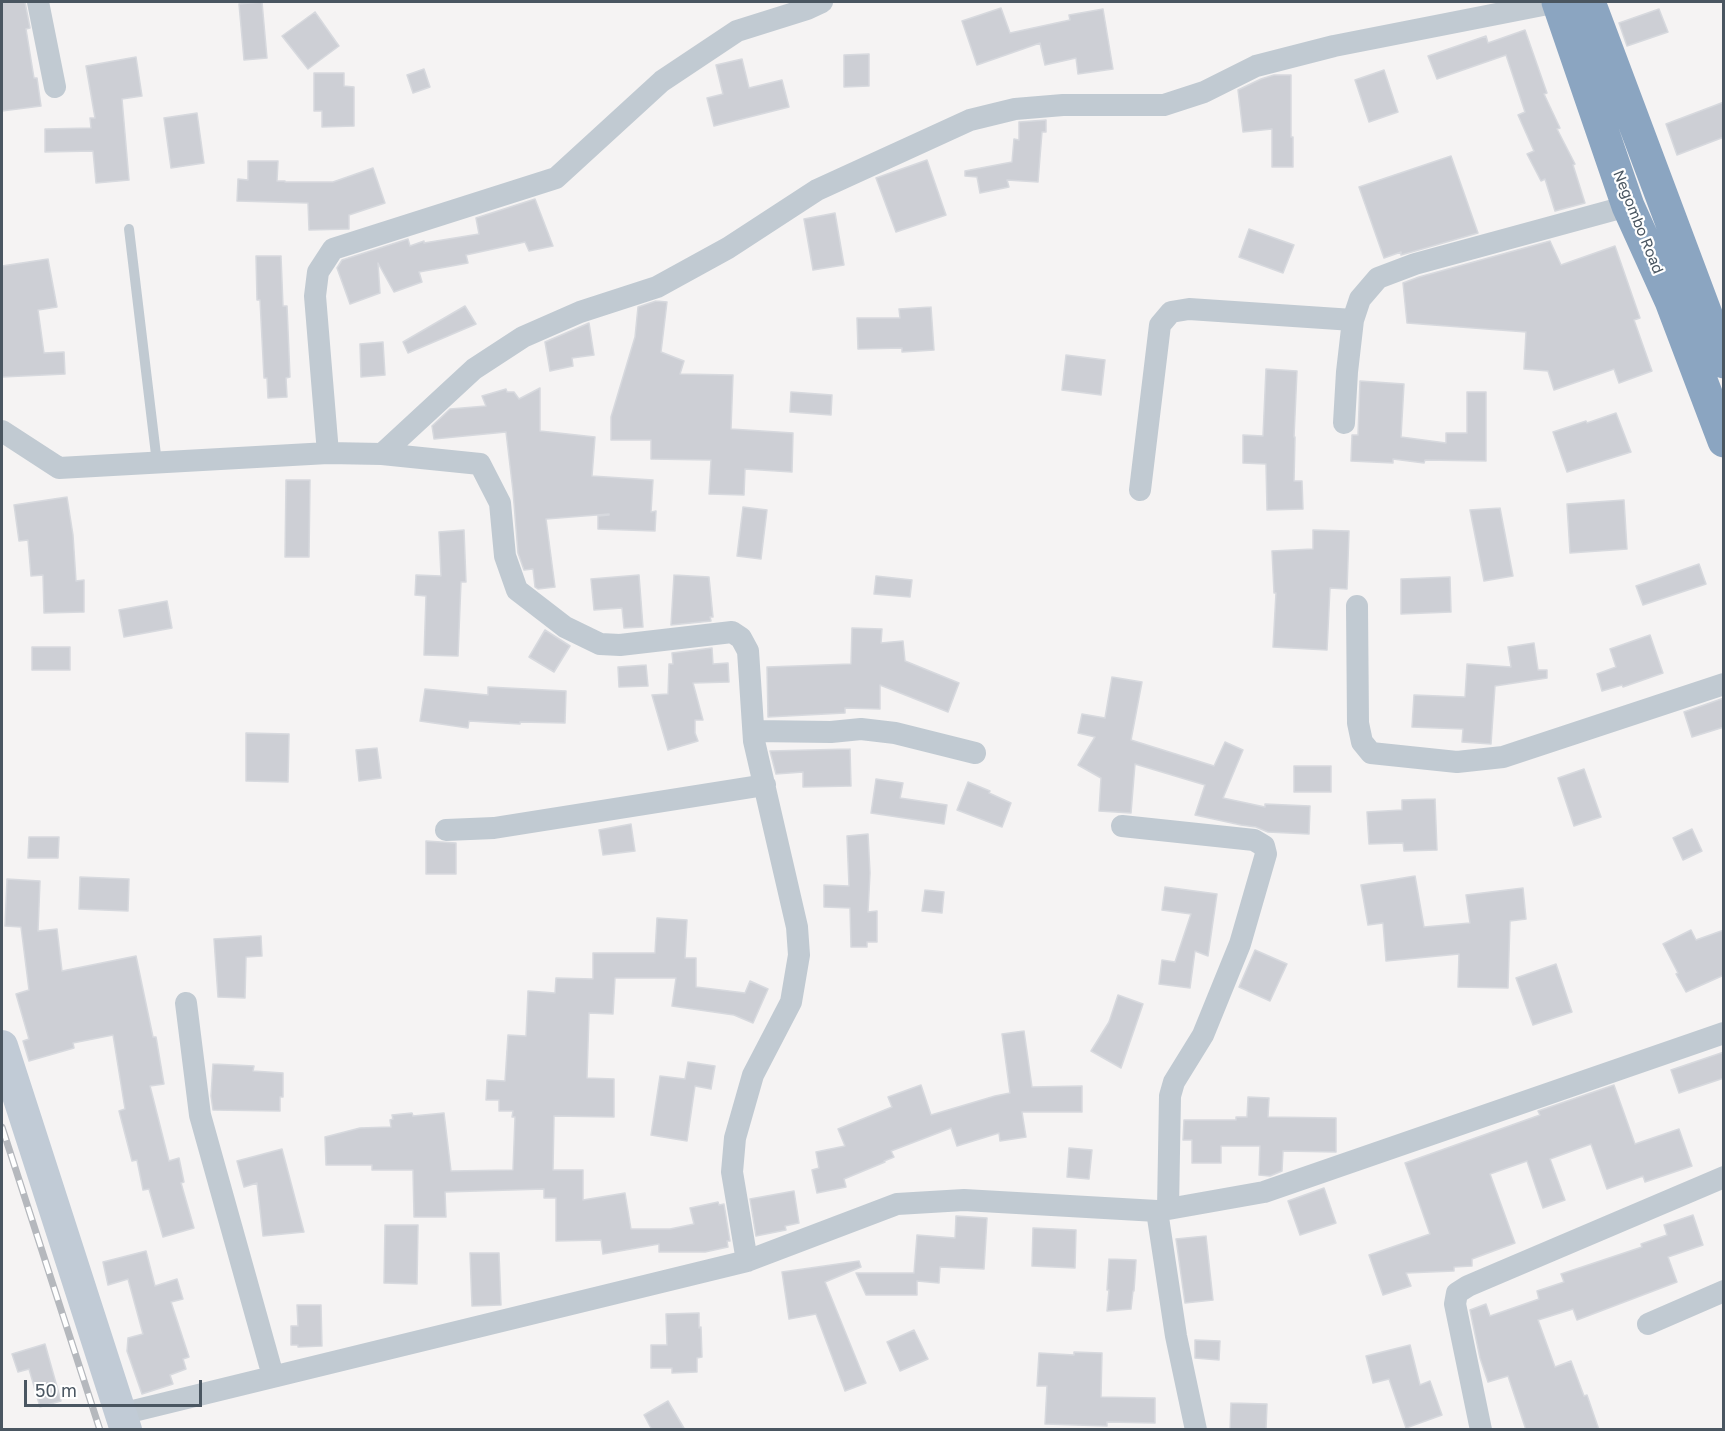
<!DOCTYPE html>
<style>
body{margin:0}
#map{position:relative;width:1725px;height:1431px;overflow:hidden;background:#f5f3f3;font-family:"Golos Text",sans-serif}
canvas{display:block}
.frame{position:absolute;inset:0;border:3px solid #4a5661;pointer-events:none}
.scale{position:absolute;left:24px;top:1380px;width:178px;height:27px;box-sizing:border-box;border:3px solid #4a5661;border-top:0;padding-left:8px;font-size:18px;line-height:21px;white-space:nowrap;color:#4a5661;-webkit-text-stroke:4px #fff;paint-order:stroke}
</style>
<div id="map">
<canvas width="1725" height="1431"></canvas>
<div class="frame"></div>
<div class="scale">50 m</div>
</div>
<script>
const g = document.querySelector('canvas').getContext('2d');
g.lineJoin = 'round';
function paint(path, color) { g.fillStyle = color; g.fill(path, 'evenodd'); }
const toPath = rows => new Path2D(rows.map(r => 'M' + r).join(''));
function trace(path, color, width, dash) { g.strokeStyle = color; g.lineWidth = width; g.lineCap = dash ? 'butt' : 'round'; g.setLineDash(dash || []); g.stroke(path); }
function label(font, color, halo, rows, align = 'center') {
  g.font = font + ' "Golos Text",sans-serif'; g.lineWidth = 4.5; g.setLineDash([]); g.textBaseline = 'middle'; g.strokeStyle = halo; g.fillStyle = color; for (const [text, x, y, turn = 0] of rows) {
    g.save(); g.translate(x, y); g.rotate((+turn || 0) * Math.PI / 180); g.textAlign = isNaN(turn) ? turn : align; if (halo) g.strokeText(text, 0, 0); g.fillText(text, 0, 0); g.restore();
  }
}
const building = toPath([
 [2,2,25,2,30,28,26,29,34,78,37,78,41,106,2,111,2,2],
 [262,2,267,58,244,60,239,4,262,2],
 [1001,8,1010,33,1070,20,1069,15,1103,9,1113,69,1078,74,1076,58,1045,65,1040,43,977,65,962,21,1001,8],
 [1659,9,1668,32,1627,46,1619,23,1659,9],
 [315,12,339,46,308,69,282,36,315,12],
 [1525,30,1547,93,1544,94,1560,128,1557,129,1575,164,1573,165,1585,203,1555,211,1545,179,1541,181,1527,154,1534,151,1518,115,1525,112,1506,55,1437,79,1428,56,1486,36,1488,43,1525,30],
 [869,54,869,86,844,87,844,55,869,54],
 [136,57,142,96,122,99,129,180,96,183,93,151,45,152,45,129,91,128,90,118,95,118,86,66,136,57],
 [742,59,749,88,782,80,789,107,714,126,707,98,723,94,716,65,742,59],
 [424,69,430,87,413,93,407,75,424,69],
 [1384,70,1398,112,1369,122,1355,80,1384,70],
 [314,73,344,73,344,86,354,87,354,126,322,127,322,111,314,111,314,73],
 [1274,75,1291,75,1291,137,1293,137,1293,167,1272,167,1272,129,1243,132,1238,90,1261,79,1274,75],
 [1724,102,1724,137,1677,155,1666,124,1724,102],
 [197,113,204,163,171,168,164,118,197,113],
 [1046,120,1046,132,1042,132,1038,182,1007,180,1009,187,980,193,977,177,965,176,965,171,1012,162,1014,139,1019,140,1019,122,1046,120],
 [1451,156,1478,233,1401,255,1401,252,1384,258,1359,187,1451,156],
 [927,160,946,215,896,232,876,178,927,160],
 [248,161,278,161,277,181,285,181,285,182,333,182,373,168,385,203,349,215,349,229,309,230,308,203,237,201,238,179,248,180,248,161],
 [535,199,553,246,529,251,525,242,466,255,468,263,419,272,422,282,394,292,378,263,380,293,350,304,337,268,342,260,408,239,410,246,424,241,424,243,479,234,476,218,535,199],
 [835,213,844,265,813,270,804,219,835,213],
 [1249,229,1294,245,1283,273,1239,257,1249,229],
 [1550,241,1561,265,1615,246,1640,318,1634,320,1652,371,1619,383,1614,369,1554,390,1548,371,1524,369,1526,332,1407,323,1403,283,1419,277,1550,241],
 [256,256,281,256,283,306,287,306,290,377,286,378,287,397,268,398,267,378,264,378,260,300,257,300,256,256],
 [48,259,57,307,38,310,44,353,64,352,65,374,2,377,2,266,48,259],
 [656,301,667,302,661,352,684,361,680,374,733,375,731,429,793,433,792,472,745,469,744,495,709,494,711,460,651,459,651,440,611,440,611,417,635,337,638,307,656,301],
 [465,306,476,324,408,353,403,342,465,306],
 [931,307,934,350,902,352,902,348,858,349,857,318,900,318,899,309,931,307],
 [589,323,594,355,572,358,573,366,550,371,545,342,589,323],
 [383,342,385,375,361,377,360,344,383,342],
 [1066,355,1105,360,1101,395,1062,390,1066,355],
 [1266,369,1297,371,1294,437,1295,437,1294,481,1302,481,1303,509,1267,510,1266,464,1243,463,1243,435,1263,436,1266,369],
 [1360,381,1404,384,1401,437,1446,443,1446,433,1467,433,1467,392,1486,392,1486,461,1425,460,1424,463,1393,459,1393,463,1351,461,1352,435,1358,435,1360,381],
 [540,388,540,431,595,437,592,476,653,480,651,512,656,511,655,531,598,529,598,516,609,515,609,514,546,519,555,587,538,589,535,587,533,569,524,570,518,553,513,491,506,432,434,439,432,426,450,409,486,406,482,396,506,389,507,392,514,392,519,399,540,388],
 [791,392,832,395,831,415,790,412,791,392],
 [1616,413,1631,452,1567,472,1553,432,1586,421,1587,423,1616,413],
 [286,480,310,480,309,557,285,557,286,480],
 [67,497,73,535,76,581,84,580,84,612,44,613,43,575,31,576,28,540,19,541,14,505,67,497],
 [1624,500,1627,549,1570,553,1567,504,1624,500],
 [743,507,767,510,761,559,737,556,743,507],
 [1500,508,1513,576,1484,581,1470,510,1500,508],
 [464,530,466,582,461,582,458,656,424,655,426,596,415,595,416,575,441,576,439,532,464,530],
 [1313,530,1349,531,1347,589,1330,588,1327,650,1273,647,1276,593,1274,593,1272,551,1313,549,1313,530],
 [1699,564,1706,584,1643,605,1636,586,1699,564],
 [639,575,643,627,624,628,622,608,594,610,591,579,639,575],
 [674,575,709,577,713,617,710,617,711,621,671,625,674,575],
 [876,576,912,580,910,597,874,594,876,576],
 [1450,577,1451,612,1401,614,1401,579,1450,577],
 [167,601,172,628,124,637,119,610,167,601],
 [852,628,882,629,881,643,903,641,905,661,959,683,948,712,880,685,880,709,845,708,845,713,768,717,767,667,851,664,852,628],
 [545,630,570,646,554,672,529,657,545,630],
 [1650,635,1663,673,1623,687,1622,685,1602,691,1597,674,1616,667,1610,649,1650,635],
 [1534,643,1538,670,1547,670,1547,678,1495,686,1491,744,1462,742,1463,729,1412,727,1414,695,1465,697,1467,664,1511,667,1508,647,1534,643],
 [32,647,70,647,70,670,32,670,32,647],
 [712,648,713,664,728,663,729,682,693,683,703,720,695,720,695,733,698,741,668,750,652,695,668,694,669,664,673,664,672,653,712,648],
 [646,665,648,686,619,687,618,667,646,665],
 [1112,677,1142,682,1131,740,1214,766,1225,742,1243,750,1223,798,1265,807,1265,804,1310,806,1309,834,1268,832,1256,827,1241,825,1195,815,1205,785,1135,764,1131,813,1099,811,1101,778,1078,765,1095,737,1078,733,1082,714,1105,718,1112,677],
 [488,687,566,691,565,723,520,722,520,724,469,721,468,728,420,721,425,689,488,695,488,687],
 [1724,698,1724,727,1692,737,1684,712,1724,698],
 [246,733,289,734,288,782,246,781,246,733],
 [377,748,381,778,359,781,356,750,377,748],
 [850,749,851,786,803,787,803,772,776,774,770,751,850,749],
 [1294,766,1331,766,1331,792,1294,792,1294,766],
 [1584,769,1601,817,1574,826,1558,778,1584,769],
 [876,779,903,783,900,798,947,805,944,824,871,813,876,779],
 [968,782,990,791,989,793,1011,803,1002,827,957,810,968,782],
 [1435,799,1437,850,1404,851,1403,843,1369,844,1367,812,1402,810,1402,800,1435,799],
 [631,824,635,851,603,855,599,830,631,824],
 [1692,829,1702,851,1683,860,1673,838,1692,829],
 [868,834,870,873,868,912,877,911,877,942,867,942,867,947,851,947,850,908,824,907,824,885,849,886,847,836,868,834],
 [29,837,59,837,58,858,28,858,29,837],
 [426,841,456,843,456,874,426,874,426,841],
 [1415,876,1424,927,1470,923,1466,895,1523,888,1526,919,1510,921,1508,988,1458,987,1459,954,1386,961,1383,923,1368,925,1361,885,1415,876],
 [80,877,129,879,128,911,79,909,80,877],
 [7,879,40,881,38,931,57,929,62,971,136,956,153,1037,156,1037,164,1084,150,1086,169,1161,179,1158,184,1182,181,1183,194,1228,163,1237,149,1189,143,1190,137,1160,132,1161,119,1111,125,1109,113,1035,73,1043,74,1048,29,1061,23,1041,29,1039,16,994,29,990,21,927,5,926,7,879],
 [1165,887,1217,894,1208,956,1195,951,1190,988,1159,984,1162,960,1175,962,1191,914,1162,910,1165,887],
 [925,890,944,892,942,913,922,911,925,890],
 [657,918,687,920,685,958,696,958,696,987,745,993,750,981,768,989,753,1023,734,1015,672,1006,676,978,615,978,613,1014,589,1013,587,1078,614,1079,614,1117,554,1116,553,1170,583,1170,583,1200,625,1193,631,1229,670,1229,694,1224,690,1208,718,1202,719,1205,724,1204,730,1241,727,1241,728,1247,705,1252,659,1252,659,1244,603,1254,601,1240,556,1241,556,1198,544,1198,544,1189,445,1192,446,1217,414,1217,413,1170,372,1170,372,1165,326,1165,325,1137,360,1128,391,1127,390,1120,393,1119,392,1115,412,1113,413,1116,444,1113,451,1171,513,1170,515,1117,512,1117,513,1111,499,1111,499,1100,486,1100,487,1080,505,1081,508,1035,526,1036,528,991,555,993,556,978,593,979,593,953,655,953,657,918],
 [1691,930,1696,940,1724,930,1724,975,1686,992,1676,974,1678,973,1663,944,1691,930],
 [261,936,262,956,246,957,245,998,218,997,214,939,261,936],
 [1255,950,1287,964,1270,1001,1239,987,1255,950],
 [1556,964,1572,1012,1533,1025,1516,978,1556,964],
 [1118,995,1143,1004,1121,1068,1091,1051,1109,1022,1118,995],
 [1024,1031,1032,1087,1082,1086,1082,1112,1022,1112,1026,1137,1000,1141,999,1133,957,1146,951,1128,891,1151,894,1157,884,1161,885,1162,844,1179,846,1187,817,1193,812,1170,819,1168,816,1152,845,1146,838,1129,892,1107,888,1097,921,1085,931,1115,995,1096,1010,1093,1002,1034,1024,1031],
 [1724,1052,1724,1078,1679,1093,1671,1070,1724,1052],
 [688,1062,715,1066,711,1089,695,1086,687,1141,651,1135,660,1076,685,1079,688,1062],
 [213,1064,254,1066,253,1071,283,1073,283,1097,280,1097,280,1111,213,1110,211,1096,213,1064],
 [1614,1085,1635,1144,1679,1129,1692,1166,1645,1182,1643,1176,1607,1189,1591,1144,1550,1159,1565,1200,1543,1208,1527,1161,1490,1174,1515,1243,1472,1259,1472,1266,1454,1267,1454,1271,1406,1273,1411,1286,1383,1295,1369,1255,1430,1234,1405,1163,1540,1115,1538,1111,1614,1085],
 [1248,1097,1269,1098,1268,1117,1336,1118,1336,1152,1283,1151,1282,1171,1270,1176,1259,1175,1260,1146,1221,1146,1221,1163,1192,1163,1192,1140,1183,1140,1184,1120,1236,1120,1236,1117,1247,1117,1248,1097],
 [1069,1148,1092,1150,1089,1179,1067,1177,1069,1148],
 [282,1149,304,1232,263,1236,257,1183,244,1187,237,1161,282,1149],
 [1324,1188,1336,1223,1300,1235,1288,1201,1324,1188],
 [794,1191,799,1223,785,1226,786,1230,756,1236,750,1199,794,1191],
 [1693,1215,1703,1245,1668,1257,1677,1282,1577,1320,1573,1309,1538,1320,1555,1367,1571,1361,1584,1396,1587,1395,1599,1430,1526,1430,1508,1376,1488,1382,1480,1358,1470,1310,1486,1304,1490,1316,1539,1299,1537,1291,1564,1282,1561,1274,1642,1247,1641,1244,1667,1235,1664,1225,1693,1215],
 [956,1216,987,1218,984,1269,940,1267,939,1283,917,1281,917,1295,866,1295,856,1273,914,1273,917,1235,955,1238,956,1216],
 [385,1225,418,1225,417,1284,384,1283,385,1225],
 [1033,1228,1076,1230,1075,1268,1032,1266,1033,1228],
 [1206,1236,1213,1300,1185,1303,1176,1239,1206,1236],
 [146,1251,155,1286,177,1279,183,1299,171,1302,189,1357,183,1359,186,1369,170,1375,173,1384,142,1394,127,1351,128,1338,143,1334,128,1279,108,1285,103,1262,146,1251],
 [470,1253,499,1253,501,1305,472,1306,470,1253],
 [1109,1259,1136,1260,1134,1291,1133,1291,1131,1309,1107,1311,1109,1290,1107,1290,1109,1259],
 [859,1261,861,1267,825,1282,866,1383,845,1391,816,1314,789,1319,782,1272,859,1261],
 [297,1305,321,1305,322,1346,298,1347,298,1345,291,1345,291,1326,298,1326,297,1305],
 [699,1313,699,1328,701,1327,702,1357,697,1358,697,1372,672,1373,672,1368,651,1368,651,1345,667,1345,666,1314,699,1313],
 [914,1330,928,1359,900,1371,887,1342,914,1330],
 [1195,1340,1220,1341,1219,1360,1195,1358,1195,1340],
 [45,1344,61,1401,40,1407,29,1369,18,1372,12,1354,45,1344],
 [1410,1345,1420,1385,1430,1381,1442,1415,1406,1428,1389,1379,1373,1383,1366,1356,1410,1345],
 [1074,1352,1102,1353,1101,1397,1155,1398,1155,1423,1107,1422,1107,1426,1045,1424,1047,1386,1037,1386,1039,1353,1074,1355,1074,1352],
 [668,1401,685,1430,652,1430,644,1415,668,1401],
 [1231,1403,1267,1404,1266,1430,1230,1430,1231,1403]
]);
const lane = toPath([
 [129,229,157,463]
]);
const street = toPath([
 [38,2,55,87],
 [1344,423,1347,372,1353,320],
 [2,431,59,468,328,453,382,454,480,464,500,503,505,556,517,590,565,627,600,644,620,645,732,632,741,638,748,651,754,741,797,927,799,955,791,1002,753,1075,735,1138,732,1172,747,1261],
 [328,453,315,296,318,272,333,249,556,178,662,81,737,31,807,9,822,2],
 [382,454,474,369,523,337,580,312,657,287,728,248,817,190,970,120,1015,109,1063,105,1164,105,1204,92,1256,66,1334,46,1558,2],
 [1140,490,1160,325,1171,312,1189,309,1353,320,1360,299,1378,278,1415,264,1628,206],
 [1357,606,1358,723,1362,742,1371,753,1457,762,1503,757,1724,684],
 [754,731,831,732,861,729,895,733,975,753],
 [1122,826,1254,840,1264,846,1266,854,1240,944,1203,1035,1174,1082,1170,1096,1168,1209],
 [446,830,494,828,765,785],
 [186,1003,200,1115,273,1376],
 [1157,1211,1176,1336,1196,1430],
 [1648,1324,1724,1291],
 [121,1414,747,1261,897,1204,964,1200,1157,1211,1264,1192,1724,1033],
 [1481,1430,1455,1304,1457,1293,1468,1286,1724,1177]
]);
const secondary = toPath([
 [2,1046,126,1430]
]);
const highway = toPath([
 [1558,2,1628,206,1671,301,1724,441],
 [1589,2,1724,362]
]);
const rail = toPath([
 [2,1127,100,1430]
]);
const streetNames = [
 ["Negombo Road",1638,222,68]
];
paint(building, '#cdcfd5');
trace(building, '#d7d9de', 1.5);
trace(lane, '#c1cad2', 10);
trace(street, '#c1cad2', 22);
trace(secondary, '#c1cbd6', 32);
trace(highway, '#8ba5c1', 33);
trace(rail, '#b5b8bd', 7);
trace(rail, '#fff', 4.5, [14]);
label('15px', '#4a5661', '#fff', streetNames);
</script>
